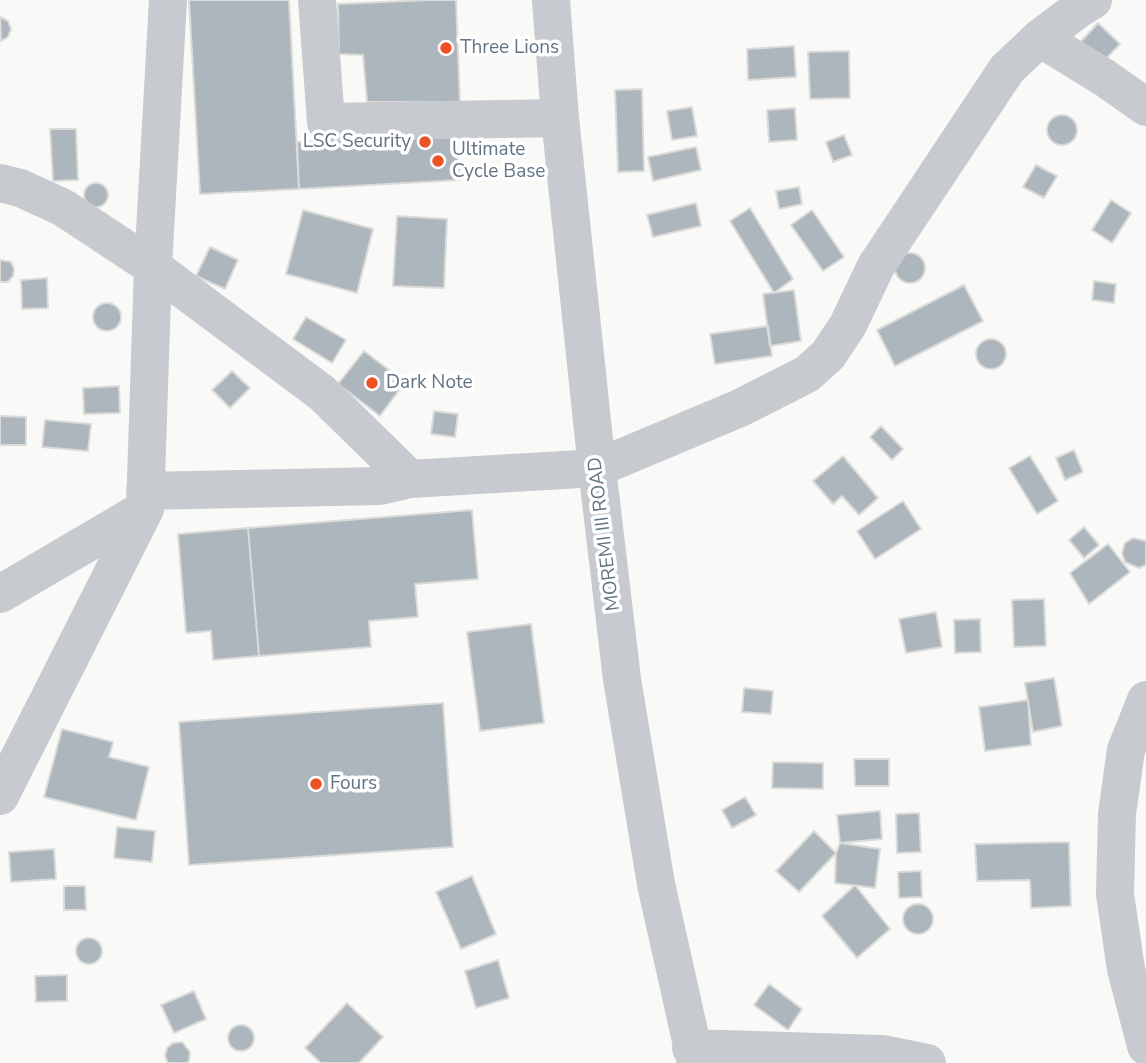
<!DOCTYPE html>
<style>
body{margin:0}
canvas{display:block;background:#f9f9f7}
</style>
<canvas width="1146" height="1063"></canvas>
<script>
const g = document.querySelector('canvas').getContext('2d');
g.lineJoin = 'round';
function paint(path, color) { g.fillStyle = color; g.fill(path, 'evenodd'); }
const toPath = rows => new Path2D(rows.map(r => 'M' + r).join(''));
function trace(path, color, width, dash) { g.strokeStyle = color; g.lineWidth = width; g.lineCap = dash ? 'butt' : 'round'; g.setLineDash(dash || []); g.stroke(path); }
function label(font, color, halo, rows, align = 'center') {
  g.font = font + ' "Nunito Sans",sans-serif'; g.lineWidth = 7; g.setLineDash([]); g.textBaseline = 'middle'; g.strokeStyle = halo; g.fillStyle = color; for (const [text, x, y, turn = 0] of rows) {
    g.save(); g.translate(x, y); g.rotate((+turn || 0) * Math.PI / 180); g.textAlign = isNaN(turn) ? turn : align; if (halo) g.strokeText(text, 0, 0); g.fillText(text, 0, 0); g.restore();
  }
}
const building = toPath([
 [189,0,289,0,299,189,200,194,189,0],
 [429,0,456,0,460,102,367,102,363,55,339,54,338,4,429,0],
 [0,17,8,21,11,29,8,37,1,41,0,17],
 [1098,23,1120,44,1099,66,1077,46,1098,23],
 [794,46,796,77,748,80,747,49,794,46],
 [849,51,850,98,810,99,808,52,849,51],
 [642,89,644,171,618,172,615,90,642,89],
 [692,107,697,136,672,140,667,111,692,107],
 [795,108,797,140,769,142,767,110,795,108],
 '1047 130a15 15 0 1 1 30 0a15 15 0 1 1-30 0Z',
 [50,129,76,129,78,180,53,181,50,129],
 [457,133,460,180,299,189,297,142,457,133],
 [844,135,852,155,833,162,826,142,844,135],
 [696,147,701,170,653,181,648,157,696,147],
 [1036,165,1057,176,1044,198,1023,187,1036,165],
 '84 195a12 12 0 1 1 24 0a12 12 0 1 1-24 0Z',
 [799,187,802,204,779,209,776,191,799,187],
 [1111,200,1131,213,1112,243,1092,230,1111,200],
 [696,203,701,226,653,237,647,215,696,203],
 [750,208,793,279,774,293,730,221,750,208],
 [303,210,373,229,357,293,286,274,303,210],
 [812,210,844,257,823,271,791,225,812,210],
 [397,216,447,219,444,288,393,286,397,216],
 [210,247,238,260,225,289,196,276,210,247],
 '895 268a15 15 0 1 1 30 0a15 15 0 1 1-30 0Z',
 [0,260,11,262,14,269,13,276,8,282,0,282,0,260],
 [47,278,48,308,22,309,21,280,47,278],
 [1094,281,1116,284,1114,303,1092,300,1094,281],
 [964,285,983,321,895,366,877,330,964,285],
 [794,290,801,341,770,346,763,294,794,290],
 '93 317a14 14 0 1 1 28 0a14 14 0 1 1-28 0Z',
 [306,317,346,340,332,363,293,339,306,317],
 [768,326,772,356,715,364,710,334,768,326],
 '976 354a15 15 0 1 1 30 0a15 15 0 1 1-30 0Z',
 [364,351,405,382,380,416,338,384,364,351],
 [232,371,250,388,230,408,212,390,232,371],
 [119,386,120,413,84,414,83,388,119,386],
 [434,411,458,414,455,437,431,434,434,411],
 [0,416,26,417,26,445,0,445,0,416],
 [45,420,91,424,88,451,42,447,45,420],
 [881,426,903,449,892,460,870,437,881,426],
 [1074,450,1083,472,1065,480,1056,458,1074,450],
 [843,456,878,498,859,515,842,496,833,504,813,481,843,456],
 [1030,456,1058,501,1037,514,1009,468,1030,456],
 [903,501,921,529,875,559,857,531,903,501],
 [472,510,478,579,415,584,418,617,369,621,371,647,259,656,248,528,472,510],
 [1084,527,1099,545,1084,558,1069,540,1084,527],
 [248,528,259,656,213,660,211,631,186,633,178,534,248,528],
 [1133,538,1146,541,1146,565,1139,568,1125,562,1122,553,1125,543,1133,538],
 [1108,544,1130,572,1089,604,1070,573,1108,544],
 [1044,599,1046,646,1014,647,1012,600,1044,599],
 [936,612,942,647,906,653,899,619,936,612],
 [980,619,981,652,955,653,954,620,980,619],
 [531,624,544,723,480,731,467,632,531,624],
 [1054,678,1062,726,1033,732,1025,683,1054,678],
 [744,688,773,691,771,714,742,712,744,688],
 [1028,700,1031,745,985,751,979,707,1028,700],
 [443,703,453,847,189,865,179,722,443,703],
 [62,729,113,742,109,757,149,767,136,820,44,797,62,729],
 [854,759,889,759,889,786,855,786,854,759],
 [773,762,823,763,823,789,772,788,773,762],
 [745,797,756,815,732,828,722,810,745,797],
 [880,811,882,839,840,843,837,815,880,811],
 [919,813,921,852,897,853,896,814,919,813],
 [117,827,155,831,152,862,114,858,117,827],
 [814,831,836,853,799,892,776,871,814,831],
 [1069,842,1071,906,1031,908,1030,880,977,881,975,844,1069,842],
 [840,843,880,849,875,888,835,883,836,853,840,843],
 [54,849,56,879,11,882,9,852,54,849],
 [921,871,922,897,899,898,898,872,921,871],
 [472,876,496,934,461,949,436,892,472,876],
 [855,885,890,929,857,958,822,916,855,885],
 [64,886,85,886,86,910,64,910,64,886],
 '903 919a15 15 0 1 1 30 0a15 15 0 1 1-30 0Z',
 '76 951a13 13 0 1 1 26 0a13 13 0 1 1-26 0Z',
 [498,960,509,998,476,1008,465,971,498,960],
 [67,975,67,1001,36,1002,35,976,67,975],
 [769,984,802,1009,788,1030,754,1005,769,984],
 [194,991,206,1019,174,1033,161,1005,194,991],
 [347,1003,383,1037,359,1063,321,1063,305,1048,347,1003],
 '228 1038a13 13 0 1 1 26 0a13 13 0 1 1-26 0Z',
 [182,1042,190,1052,189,1061,187,1063,168,1063,165,1056,167,1048,173,1043,182,1042]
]);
const minor = toPath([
 [317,0,326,122,560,118],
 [551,0,560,118,597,468,622,679,656,884,696,1063],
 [1040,38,1105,78,1146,107],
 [0,183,20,188,62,207,153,267,322,393,410,479],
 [145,491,380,486,410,479,597,468,740,408,807,374,828,355,848,325,876,266,1007,69,1040,38,1077,10,1093,0],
 [0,594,145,509],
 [1146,700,1126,750,1117,814,1115,894,1126,969,1146,1046],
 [0,796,145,509,153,267,168,0],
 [691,1048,882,1054,927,1063]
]);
const markers = [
 [446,48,7,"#ee5222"],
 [425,142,7,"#ee5222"],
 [438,161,7,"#ee5222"],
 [372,383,7,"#ee5222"],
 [316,784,7,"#ee5222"]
];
const poiNames = [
 ["Three Lions",460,48],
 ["LSC Security",411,142,"right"],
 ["Ultimate",452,150],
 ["Cycle Base",452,172],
 ["Dark Note",386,383],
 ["Fours",330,784]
];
const streetNames = [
 ["MOREMI III ROAD",605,534,-97]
];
paint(building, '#adb6bc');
trace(building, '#dbdbd9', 2);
trace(minor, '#c7cbcf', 38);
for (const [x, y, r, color] of markers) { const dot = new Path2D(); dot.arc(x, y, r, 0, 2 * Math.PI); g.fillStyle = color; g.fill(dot); trace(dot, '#fff', 2.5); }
label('19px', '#627584', '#fff', poiNames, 'left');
label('19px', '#627584', '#fff', streetNames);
</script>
